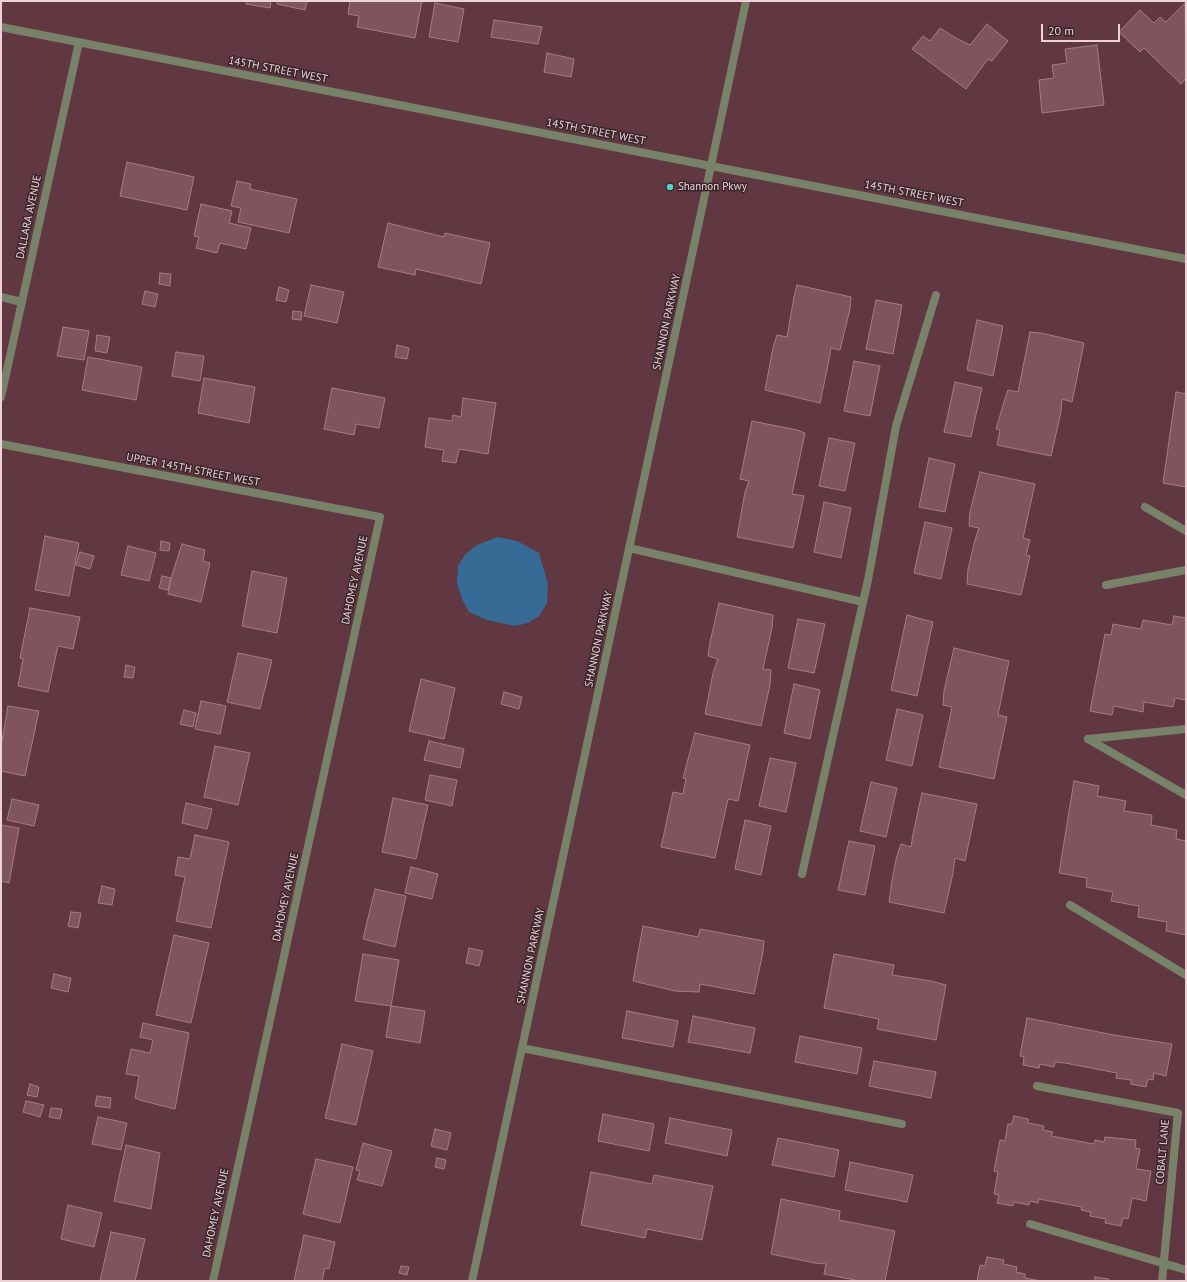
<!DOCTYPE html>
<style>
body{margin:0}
#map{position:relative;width:1187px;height:1282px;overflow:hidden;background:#613842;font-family:"PT Sans",sans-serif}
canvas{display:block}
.frame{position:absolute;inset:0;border:2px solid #edd3d8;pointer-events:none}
.scale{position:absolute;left:1041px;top:24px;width:79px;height:18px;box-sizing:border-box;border:2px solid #edd3d8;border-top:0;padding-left:5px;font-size:12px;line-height:14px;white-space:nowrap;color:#edd3d8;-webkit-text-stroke:3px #39262a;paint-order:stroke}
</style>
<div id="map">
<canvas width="1187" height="1282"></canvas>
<div class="frame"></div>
<div class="scale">20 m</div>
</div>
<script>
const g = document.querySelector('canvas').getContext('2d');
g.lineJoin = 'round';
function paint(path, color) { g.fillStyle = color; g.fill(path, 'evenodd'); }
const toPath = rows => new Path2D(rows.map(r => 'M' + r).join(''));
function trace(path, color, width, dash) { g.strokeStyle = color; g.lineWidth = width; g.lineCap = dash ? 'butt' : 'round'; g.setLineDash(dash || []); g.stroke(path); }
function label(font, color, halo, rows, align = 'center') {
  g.font = font + ' "PT Sans",sans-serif'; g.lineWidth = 3; g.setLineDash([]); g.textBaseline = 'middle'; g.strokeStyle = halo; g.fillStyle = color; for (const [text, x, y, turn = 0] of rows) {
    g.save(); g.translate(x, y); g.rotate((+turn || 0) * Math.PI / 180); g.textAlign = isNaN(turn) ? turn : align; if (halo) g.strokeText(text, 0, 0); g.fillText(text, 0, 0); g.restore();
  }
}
const water = toPath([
 [498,537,517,541,539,553,548,584,547,603,539,616,528,623,515,626,487,620,469,612,462,599,457,583,458,566,465,555,477,545]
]);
const building = toPath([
 [247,1,271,1,270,8,246,4,247,1],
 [277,1,307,1,305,10,277,4,277,1],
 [350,1,422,1,415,38,357,27,359,16,348,14,350,1],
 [435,3,464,9,458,42,429,37,435,3],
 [1185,3,1186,78,1181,84,1144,48,1140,52,1119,32,1140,10,1154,23,1160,17,1166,22,1185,3],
 [494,20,542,27,538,44,491,37,494,20],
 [987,24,1008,41,992,61,988,59,966,89,912,49,923,36,930,41,940,28,956,38,970,45,987,24],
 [1097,45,1104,105,1042,113,1039,80,1054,78,1052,65,1067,63,1065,49,1097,45],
 [547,53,574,59,571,77,544,72,547,53],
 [127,162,194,177,187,210,120,196,127,162],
 [237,181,251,184,250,189,297,199,289,233,238,222,241,208,231,206,237,181],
 [201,204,232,211,229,223,251,228,246,249,220,243,217,253,196,248,199,237,194,236,201,204],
 [388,223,444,237,445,233,490,243,481,284,416,269,415,275,378,267,388,223],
 [160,273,171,274,170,286,159,284,160,273],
 [311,285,344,292,337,323,304,316,311,285],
 [797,285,851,297,850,309,840,350,831,348,829,360,820,403,765,390,773,348,777,335,787,337,794,297,797,285],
 [279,287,289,290,286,302,276,300,279,287],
 [145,291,158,294,155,307,142,304,145,291],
 [876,300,902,305,893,354,866,349,876,300],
 [293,311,302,312,301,320,292,319,293,311],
 [977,320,1003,326,993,376,967,370,977,320],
 [63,327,89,331,84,360,57,356,63,327],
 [1030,332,1041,333,1084,343,1072,402,1062,399,1061,412,1051,456,997,445,1000,430,996,429,1004,402,1008,390,1018,392,1030,332],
 [97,335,110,337,107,353,95,351,97,335],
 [397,345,409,348,407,359,395,357,397,345],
 [176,352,204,356,200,381,172,376,176,352],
 [88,357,142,367,136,400,82,390,88,357],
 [854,361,880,366,870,416,844,411,854,361],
 [204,378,255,387,249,423,198,413,204,378],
 [955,382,982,388,971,437,944,432,955,382],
 [332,388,385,398,379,428,356,424,354,435,324,429,332,388],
 [1176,392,1186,394,1186,487,1163,483,1176,392],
 [463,398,496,403,488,454,459,449,456,463,442,461,444,450,425,447,429,418,452,421,453,415,461,417,463,398],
 [752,421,797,430,805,433,792,494,804,496,793,548,737,537,745,492,749,481,740,479,752,421],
 [829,438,855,443,845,491,819,486,829,438],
 [929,458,955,464,945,512,919,507,929,458],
 [980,472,1035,484,1023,538,1030,540,1026,555,1030,556,1021,595,967,584,968,569,975,540,979,528,969,526,970,512,980,472],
 [824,502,851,508,841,558,814,552,824,502],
 [925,522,952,528,941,579,914,573,925,522],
 [45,536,79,543,69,596,35,590,45,536],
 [161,541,170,543,169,551,160,550,161,541],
 [182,544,205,550,203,561,210,563,201,602,168,594,171,578,182,544],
 [128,546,156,553,149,581,121,575,128,546],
 [80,552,94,556,90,569,76,565,80,552],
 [252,571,287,578,277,633,242,626,252,571],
 [162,576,171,578,168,590,159,588,162,576],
 [719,603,773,615,772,628,763,669,771,670,770,685,761,726,705,714,713,673,718,659,708,656,710,642,719,603],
 [30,608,80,617,73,649,58,646,48,692,18,686,23,659,20,658,30,608],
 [907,615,933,622,917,696,891,690,907,615],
 [1174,616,1186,618,1186,700,1175,698,1173,707,1144,702,1143,712,1114,706,1112,715,1090,711,1105,634,1111,635,1113,624,1141,629,1143,620,1172,625,1174,616],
 [798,619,825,624,814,673,788,668,798,619],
 [954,648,1009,661,998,715,1007,717,994,779,939,767,952,707,943,705,944,691,954,648],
 [238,653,272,660,260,709,227,702,238,653],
 [126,665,135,667,133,678,124,677,126,665],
 [421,679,455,688,444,739,409,731,421,679],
 [794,684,820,690,810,739,784,733,794,684],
 [504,692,522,697,519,709,501,704,504,692],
 [201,701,226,706,220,734,195,729,201,701],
 [8,706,39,711,25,776,1,771,1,747,8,706],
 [897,709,923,715,912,766,886,760,897,709],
 [184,710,196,713,193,727,180,724,184,710],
 [695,733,750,745,738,801,728,799,715,858,661,847,673,792,683,794,686,779,683,778,695,733],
 [429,741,464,749,460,768,424,760,429,741],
 [215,746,250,753,238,805,204,797,215,746],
 [770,758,796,763,786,812,759,806,770,758],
 [430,775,457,780,452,806,425,800,430,775],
 [1074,781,1099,786,1097,796,1126,801,1124,811,1152,815,1151,825,1177,830,1176,839,1186,841,1186,935,1166,931,1167,922,1138,917,1139,906,1111,901,1113,892,1086,887,1087,878,1059,873,1074,781],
 [871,782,897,788,886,837,860,831,871,782],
 [922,793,977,804,965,861,955,858,953,873,944,913,889,902,891,887,896,859,901,844,911,847,913,834,922,793],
 [393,798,428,805,416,859,382,852,393,798],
 [12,799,39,805,34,826,7,820,12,799],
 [186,803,212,809,207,829,182,823,186,803],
 [745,820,771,826,761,875,735,869,745,820],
 [1,825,19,828,9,883,1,881,1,825],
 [195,835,229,842,211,928,176,921,185,877,175,875,178,857,190,859,195,835],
 [849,841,875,846,865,895,838,890,849,841],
 [411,867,438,874,432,899,405,893,411,867],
 [102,886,115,889,112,905,98,903,102,886],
 [375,889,406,896,395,947,363,939,375,889],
 [71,912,81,913,78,928,68,926,71,912],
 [643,926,698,937,700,929,764,941,763,952,754,994,700,984,699,992,675,991,633,981,643,926],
 [174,935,209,943,191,1023,156,1015,174,935],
 [469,948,483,951,479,966,466,963,469,948],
 [363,954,399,960,391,1006,355,1001,363,954],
 [834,954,894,965,892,975,931,981,946,985,936,1040,877,1029,879,1019,824,1008,834,954],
 [54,974,71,978,68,992,51,988,54,974],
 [391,1006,425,1011,420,1043,386,1037,391,1006],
 [627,1011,678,1021,673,1047,622,1038,627,1011],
 [693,1016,755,1028,750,1053,688,1042,693,1016],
 [1027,1018,1114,1035,1172,1044,1166,1076,1154,1073,1153,1080,1148,1079,1146,1087,1131,1084,1131,1080,1116,1078,1117,1073,1065,1063,1055,1062,1054,1067,1040,1064,1039,1068,1023,1065,1024,1057,1020,1056,1027,1018],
 [143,1023,189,1033,175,1109,143,1101,135,1098,139,1076,126,1074,131,1049,150,1053,153,1040,140,1037,143,1023],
 [800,1036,862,1048,857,1074,795,1062,800,1036],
 [342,1044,373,1051,356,1125,325,1118,342,1044],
 [874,1061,936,1072,931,1098,869,1086,874,1061],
 [30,1084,39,1087,37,1097,27,1095,30,1084],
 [97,1096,111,1098,110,1108,95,1106,97,1096],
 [26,1101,44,1105,40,1117,23,1112,26,1101],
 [51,1108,62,1109,60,1119,49,1117,51,1108],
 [603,1114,654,1124,649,1151,598,1141,603,1114],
 [1014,1116,1028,1119,1028,1123,1044,1126,1043,1130,1053,1132,1051,1136,1094,1144,1095,1140,1104,1142,1105,1137,1136,1140,1135,1148,1140,1149,1136,1169,1151,1171,1146,1201,1132,1198,1128,1219,1123,1218,1121,1226,1105,1223,1106,1219,1090,1216,1091,1212,1081,1210,1082,1207,1039,1199,1038,1203,1030,1201,1029,1205,1014,1202,1013,1206,997,1203,999,1195,994,1194,998,1172,994,1171,1000,1140,1005,1141,1008,1124,1012,1124,1014,1116],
 [98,1117,127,1123,121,1150,92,1144,98,1117],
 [670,1118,732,1130,727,1156,665,1143,670,1118],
 [435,1129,451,1133,447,1150,431,1146,435,1129],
 [778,1138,839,1150,834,1177,772,1165,778,1138],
 [363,1143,392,1151,382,1186,357,1180,360,1171,356,1170,363,1143],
 [126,1145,160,1153,151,1209,114,1201,126,1145],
 [437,1158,446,1160,444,1169,435,1167,437,1158],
 [316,1159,353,1167,340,1223,303,1214,316,1159],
 [850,1162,913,1175,907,1202,845,1190,850,1162],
 [591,1172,652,1184,654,1175,713,1186,702,1240,647,1229,645,1238,581,1225,591,1172],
 [781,1199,840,1211,839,1220,895,1231,885,1281,860,1281,824,1274,826,1264,815,1263,771,1254,781,1199],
 [68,1205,102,1213,94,1247,61,1239,68,1205],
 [111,1232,145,1239,135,1281,100,1281,111,1232],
 [304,1235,335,1242,329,1269,325,1268,322,1281,294,1281,304,1235],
 [987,1257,1004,1260,1003,1264,1017,1267,1016,1272,1025,1274,1025,1278,1041,1281,977,1281,980,1265,985,1266,987,1257],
 [401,1266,409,1267,407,1275,399,1273,401,1266],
 [1095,1277,1109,1279,1109,1281,1094,1281,1095,1277]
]);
const service = toPath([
 [1145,507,1186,531],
 [629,548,863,602],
 [1106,585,1186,570],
 [1088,739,1186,795],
 [1088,739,1186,729],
 [802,874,868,580,896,426,936,295],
 [1070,905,1186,975],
 [522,1048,902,1124],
 [1037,1086,1178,1113,1162,1281],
 [1030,1224,1186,1270]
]);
const minor = toPath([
 [1,297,22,302],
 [1,397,79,42],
 [1,444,380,517,213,1281]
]);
const tertiary = toPath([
 [1,27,1186,259],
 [472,1281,699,222,746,1]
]);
const markers = [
 [670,187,4,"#58cec0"]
];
const streetNames = [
 ["145TH STREET WEST",278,70,11],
 ["145TH STREET WEST",596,132,11],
 ["145TH STREET WEST",914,194,11],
 ["DALLARA AVENUE",29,217,-78],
 ["SHANNON PARKWAY",667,322,-78],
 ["UPPER 145TH STREET WEST",193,470,11],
 ["DAHOMEY AVENUE",355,580,-78],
 ["SHANNON PARKWAY",599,639,-78],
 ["DAHOMEY AVENUE",286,897,-78],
 ["SHANNON PARKWAY",531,956,-78],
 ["COBALT LANE",1163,1152,-85],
 ["DAHOMEY AVENUE",216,1213,-78]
];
const poiNames = [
 ["Shannon Pkwy",678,187]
];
paint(water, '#366b95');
paint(building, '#80545e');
trace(building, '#a97a84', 1);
trace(service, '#788269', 8);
trace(minor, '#788269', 8);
trace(tertiary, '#788269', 8);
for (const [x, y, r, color] of markers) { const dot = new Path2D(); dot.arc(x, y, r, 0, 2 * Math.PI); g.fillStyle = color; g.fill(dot); trace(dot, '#39262a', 1.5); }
label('11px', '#edd3d8', '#39262a', streetNames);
label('11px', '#edd3d8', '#39262a', poiNames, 'left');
</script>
